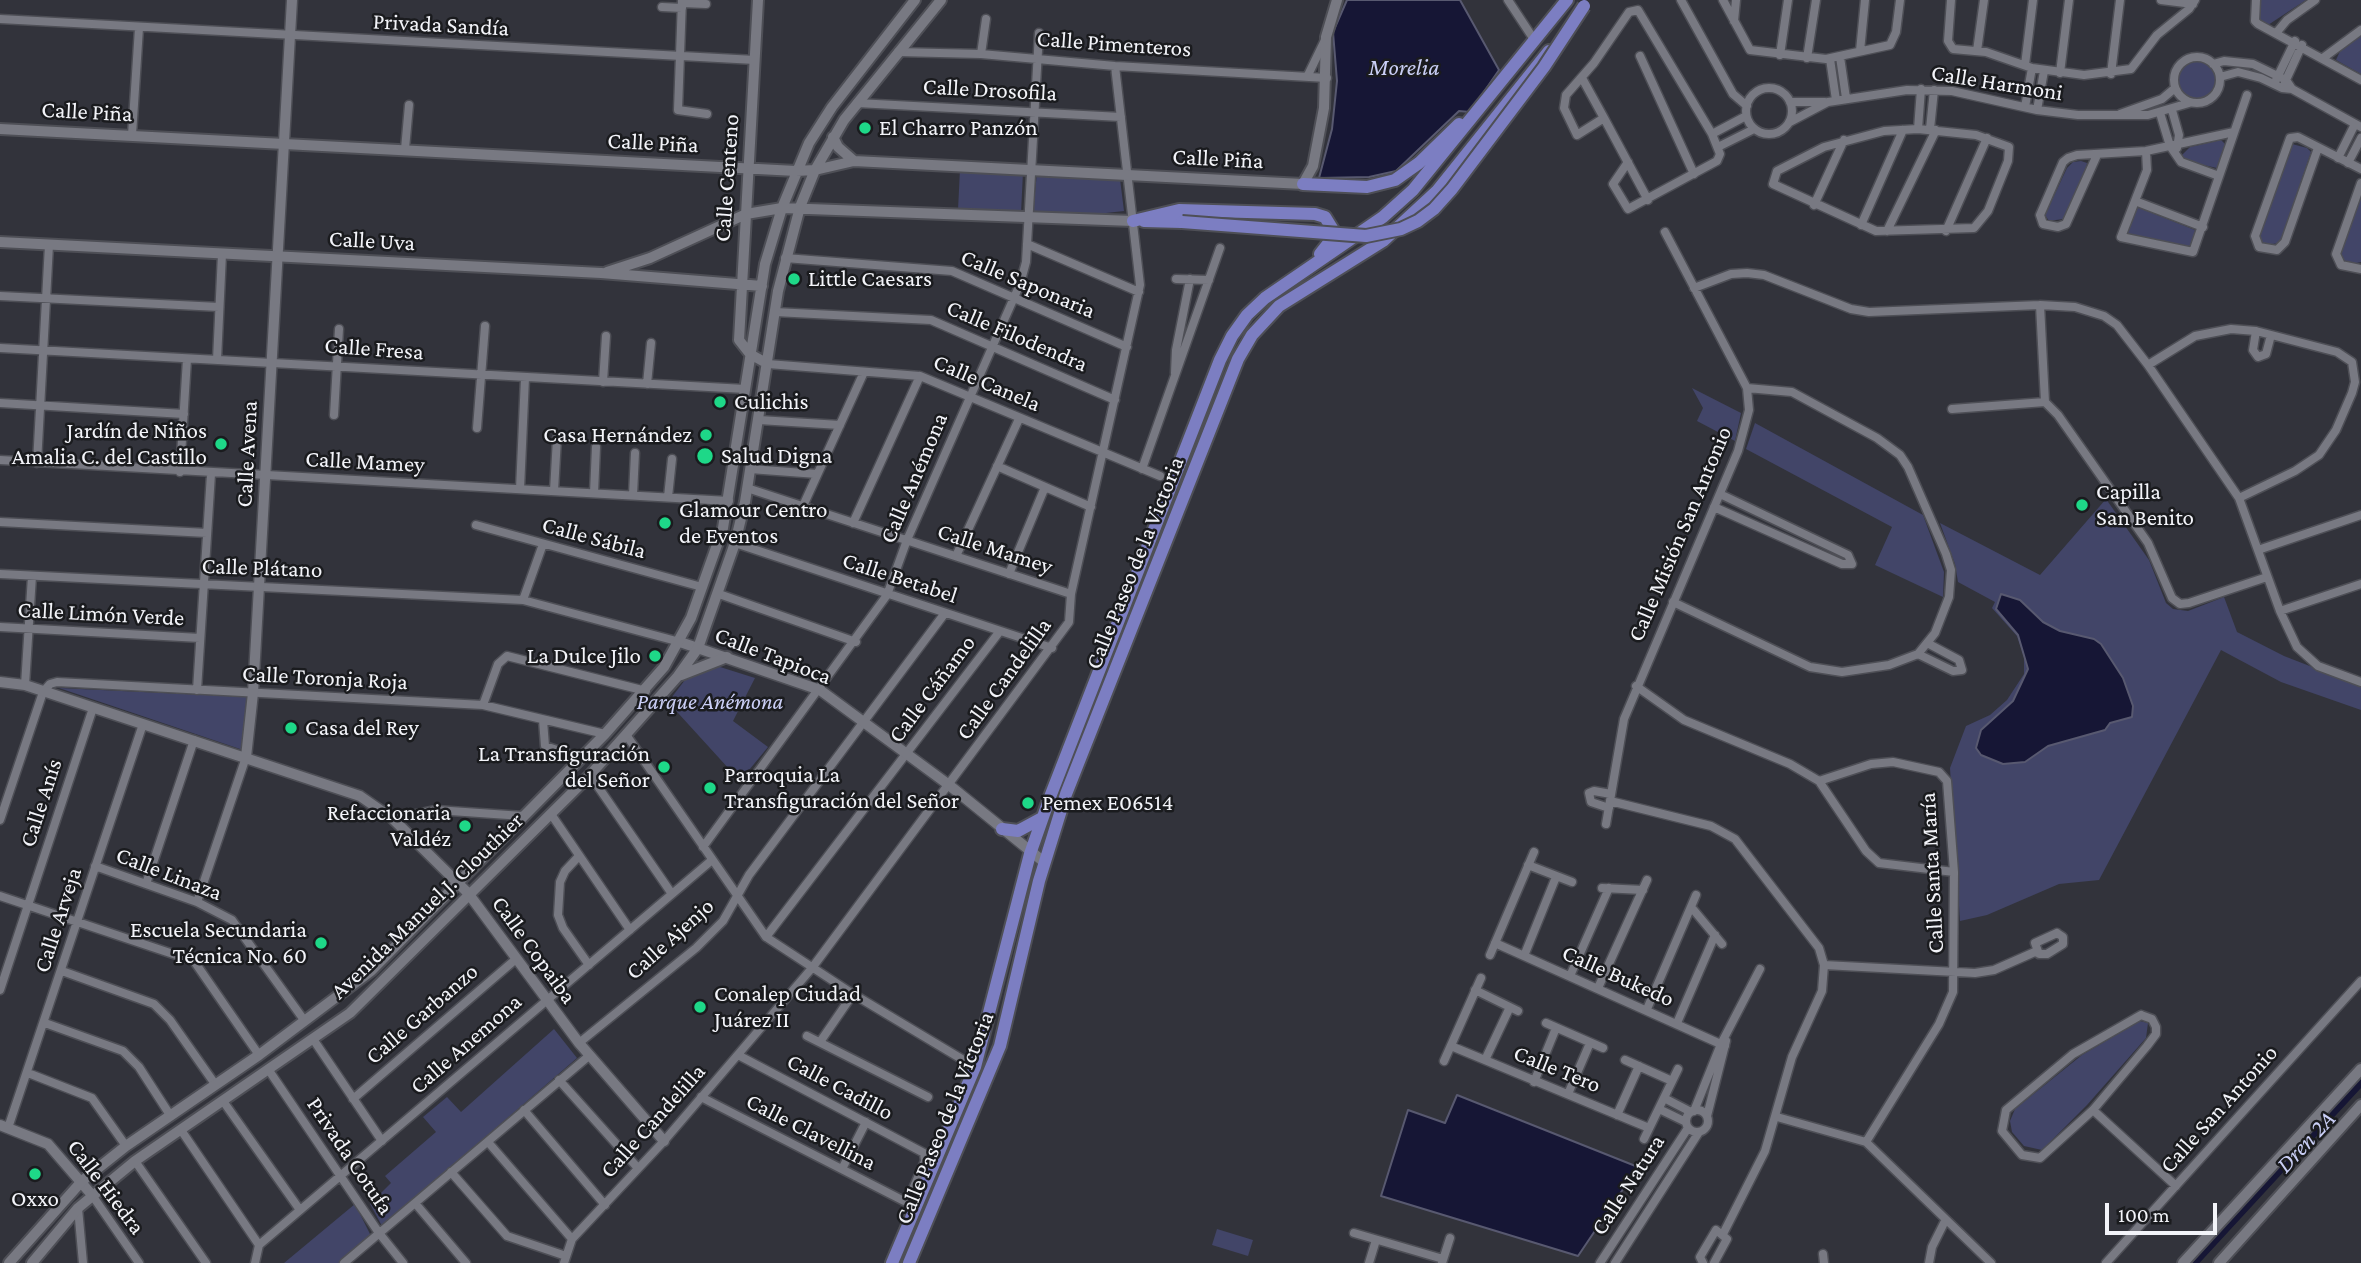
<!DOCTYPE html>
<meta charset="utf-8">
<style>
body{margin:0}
#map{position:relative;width:2361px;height:1263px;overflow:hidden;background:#32333b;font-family:"Crimson Pro",serif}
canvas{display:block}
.scale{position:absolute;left:2105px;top:1203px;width:112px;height:32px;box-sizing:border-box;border:4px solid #f3f4f9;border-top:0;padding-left:9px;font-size:21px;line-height:24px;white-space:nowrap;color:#f3f4f9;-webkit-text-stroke:5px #1a1b1e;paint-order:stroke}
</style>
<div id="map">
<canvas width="2361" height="1263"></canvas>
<div class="scale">100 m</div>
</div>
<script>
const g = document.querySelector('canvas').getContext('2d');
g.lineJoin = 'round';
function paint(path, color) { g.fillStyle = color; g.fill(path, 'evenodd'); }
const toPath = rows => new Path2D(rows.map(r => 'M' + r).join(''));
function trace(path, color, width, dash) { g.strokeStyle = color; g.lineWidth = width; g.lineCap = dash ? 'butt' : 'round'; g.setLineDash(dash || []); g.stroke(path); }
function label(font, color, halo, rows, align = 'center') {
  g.font = font + ' "Crimson Pro",serif'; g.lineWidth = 5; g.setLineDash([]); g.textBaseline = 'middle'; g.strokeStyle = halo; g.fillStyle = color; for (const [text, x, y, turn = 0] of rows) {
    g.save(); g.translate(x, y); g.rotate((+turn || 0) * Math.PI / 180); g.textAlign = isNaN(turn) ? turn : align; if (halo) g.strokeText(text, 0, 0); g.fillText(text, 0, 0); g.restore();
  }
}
const green = toPath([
 [2261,0,2306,0,2268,25,2260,22,2258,16],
 [2361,35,2361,74,2336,60,2341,49],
 '2177 80a20 20 0 1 1 40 0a20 20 0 1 1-40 0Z',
 [2221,140,2225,144,2217,168,2185,161,2182,155,2190,147],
 [2292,144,2307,148,2311,152,2309,158,2280,243,2265,245,2257,238],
 [2081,161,2087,163,2086,170,2063,219,2049,221,2045,215,2067,168,2073,162],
 [960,169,1023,172,1021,213,958,210],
 [1037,172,1120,179,1124,211,1079,216,1033,213],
 [2361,194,2361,262,2352,264,2341,259,2340,253],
 [2137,207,2195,230,2192,246,2186,249,2125,233],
 [1692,388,1741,413,1735,441,1697,421,1703,408],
 [1755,423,1923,515,1944,572,1943,597,1875,565,1892,527,1746,449],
 [2106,499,2149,560,2166,603,2173,609,2188,611,2224,597,2237,632,2284,656,2361,686,2361,710,2281,682,2221,650,2099,880,2059,884,1987,915,1960,921,1950,768,1966,726,1990,715,2007,700,2024,674,2024,657,2017,636,1992,608,1995,602,1958,582,1955,564,1940,523,2040,575],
 [717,666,755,678,733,721,768,747,740,781,668,702,685,680],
 [59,688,248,697,243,750],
 [2140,1021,2148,1023,2146,1038,2087,1105,2042,1150,2024,1146,2012,1132,2010,1121,2015,1109,2082,1055],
 [554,1029,577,1058,382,1226,370,1204,391,1183,385,1176,436,1132,423,1117,447,1097,461,1112],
 [355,1204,371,1236,341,1263,284,1263],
 [1217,1229,1253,1240,1248,1256,1212,1245]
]);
const water = toPath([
 [1347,0,1460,0,1499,70,1470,112,1459,111,1396,171,1369,177,1319,178,1332,129,1337,81,1333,32,1347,0],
 [2001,594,2020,600,2043,622,2060,631,2094,639,2101,644,2123,678,2133,706,2132,717,2110,723,2105,730,2048,746,2025,762,2003,764,1981,755,1976,748,1981,730,2013,701,2028,669,2018,635,1996,609,2001,594],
 [1457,1095,1638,1167,1578,1256,1381,1196,1408,1110,1445,1123,1457,1095]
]);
const canal = toPath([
 [2194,1263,2361,1082]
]);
const minor = toPath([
 [682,0,678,110,707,114],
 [1508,0,1533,38],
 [1681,0,1733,94,1747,106],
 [1723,0,1750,50,1826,59,1890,45,1896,32,1900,0],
 [1951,0,1948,41,1953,49,1986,52,2032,68,2084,75,2131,69,2157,35,2189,9,2195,0],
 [2161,0,2193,4],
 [2256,0,2255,21,2258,24,2361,80],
 [682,3,706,4],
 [662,7,682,8],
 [0,19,755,60],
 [1734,21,1736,0],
 [2277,32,2287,20,2315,0],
 [1860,51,1865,0],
 [1977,51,1984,0],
 [898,52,981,54,1115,66,1327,78],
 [981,54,986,19],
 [1780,55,1788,0],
 [1640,56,1694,174],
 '2174 80a23 23 0 1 1 46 0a23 23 0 1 1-46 0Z',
 [1840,57,1846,98],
 [1807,58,1816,0],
 [2323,58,2361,30],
 [1830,59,1836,100],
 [2213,64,2224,61,2253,64,2286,80,2292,89],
 [2025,65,2033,0],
 [2060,73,2069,0],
 [2111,74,2120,0],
 [1308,75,1325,40],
 [2220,77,2238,72,2261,78,2282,88,2292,89,2361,127],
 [1582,78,1604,118,1577,135,1564,108,1566,95,1594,63,1629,12,1638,10,1712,134,1720,154,1717,161,1628,209,1613,184,1628,162],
 [2276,80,2295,41],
 [2285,82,2302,45],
 '1746 111a23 23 0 1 1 46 0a23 23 0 1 1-46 0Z',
 [1790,102,1825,102],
 [857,103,1121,117],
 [2025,107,2032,68],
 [2037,110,2044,71],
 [2172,110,2179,135,2177,148],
 [2160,113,2170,146,2181,162,2219,176],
 [2120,114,2162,99,2175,88],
 [1604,118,1648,200],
 [1790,122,1828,102,1907,90,1952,91,2037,110,2078,115,2148,115,2189,103],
 [1918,129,1976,135,2009,147,2008,161,1988,211,1974,228,1876,231,1773,184,1777,171,1824,147,1884,131,1918,129],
 [1918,129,1921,89],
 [1930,129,1934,90],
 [1712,134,1746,116],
 [132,135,139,28],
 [1718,147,1754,129],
 [2318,148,2285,242,2277,250,2259,247,2255,236,2290,138,2298,137,2361,169],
 [405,149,409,105],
 [2146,151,2147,170,2121,237,2193,252,2247,95],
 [2097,155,2066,224,2058,227,2043,224,2040,215,2063,162,2068,158,2077,155,2146,151,2234,132],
 [2338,158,2355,124],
 [2348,163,2361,138],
 [2361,183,2336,254,2341,265,2361,269],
 [2135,201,2203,227],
 [1814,205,1844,140],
 [1861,225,1903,130],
 [1887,231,1936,130],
 [1946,231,1987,138],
 [1027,244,1139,292],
 [785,258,952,271,1127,347],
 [1176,279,1209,280],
 [1694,288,1731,274,1747,273,1764,275,1851,309,1869,312,2040,305,2075,307,2104,316,2117,325,2148,365,2239,498,2280,611,2297,647,2318,666,2361,682],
 [0,296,219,307],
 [2040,305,2045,402,2058,415,2148,543,2172,598,2180,604,2189,603,2267,577],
 [775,312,931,320,1115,400],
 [2256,331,2253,350,2258,357,2266,354,2271,335],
 [0,348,745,389],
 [217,360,222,254],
 [768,364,920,376,1160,476],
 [2148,365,2195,336,2231,329,2256,331,2337,352,2352,362,2355,382,2352,393,2336,430,2319,455,2295,471,2239,498],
 [1175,373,1176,350,1190,279],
 [603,382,606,336],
 [647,384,651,343],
 [0,403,184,414],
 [1952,409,2045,402],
 [334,415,339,329],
 [759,420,840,425],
 [477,428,485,326],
 [0,460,729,501],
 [37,463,49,245],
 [997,466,1091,507],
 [750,469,817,474],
 [1142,469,1220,248],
 [180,472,187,359],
 [747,488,1071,594],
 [520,489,525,378],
 [554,491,557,438],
 [594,493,596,447],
 [633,495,635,453],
 [668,497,672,459],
 [803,506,864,372],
 [1714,507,1842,564,1852,564,1848,555,1720,494],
 [0,522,207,533],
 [853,523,920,376],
 [476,525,702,587],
 [735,543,1052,648],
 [2258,550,2361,515],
 [956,556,1019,419],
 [0,574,523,600,680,642],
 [1009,574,1045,487],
 [719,594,856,642],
 [523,600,543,544],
 [1673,602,1810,667,1842,672,1889,665,1918,654,1935,633,1949,597,1951,570,1946,554,1908,467,1900,455,1877,438,1792,392,1747,388],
 [2280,611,2361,584],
 [0,627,200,638],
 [1918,654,1953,671,1962,670,1959,660,1929,644],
 [25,685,32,576],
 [1636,686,1684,720,1790,764,1819,781,1866,851,1879,863,1954,872],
 [197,690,211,474],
 [483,705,498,664,507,656,646,691],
 [543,720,545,746,581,758],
 [627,736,766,937,853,994,975,1067],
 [590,775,672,894],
 [1819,781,1871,764,1893,762,1939,772,1947,781,1954,872,1953,992,1939,1024,1866,1142],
 [1610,801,1711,826,1735,839,1819,948,1824,965,1822,991,1792,1057,1765,1151,1723,1234],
 [1609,808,1591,802,1589,793,1594,791,1611,794],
 [551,814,630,930],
 [393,819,436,810,523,816],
 [0,820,43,692,50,684,57,682,483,705,605,734],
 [1606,824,1624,719,1738,451,1749,410,1747,388,1665,232],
 [703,847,887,595,907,540,1020,284,1026,262,1039,33],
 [579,856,565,871,560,882,558,915,563,928,589,965],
 [1528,865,1572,882],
 [95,866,197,902,232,920,304,1020],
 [146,884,194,740],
 [1602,888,1643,890],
 [0,896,194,961,259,1055],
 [197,902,246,757],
 [1692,908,1722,944],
 [2057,933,2063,937,2063,944,2047,954,2039,954,2035,943,2057,933],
 [766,937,1000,631],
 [1495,943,1725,1046],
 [1490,955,1534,852],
 [1524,956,1556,877],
 [1824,965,1975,973,1994,970,2037,951],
 [62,971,154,1004,170,1020,215,1084],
 [1570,976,1609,888],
 [1598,988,1647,880],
 [0,990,93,708],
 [1475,990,1518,1011],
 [1647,1009,1696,895],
 [2141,1015,2152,1019,2156,1027,2156,1034,2147,1046,2093,1110,2040,1158,2022,1155,2002,1131,2006,1110,2073,1054,2141,1015],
 [45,1023,123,1051,139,1067,170,1115],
 [1546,1023,1603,1048],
 [1677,1023,1715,935],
 [807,1036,928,1097],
 [313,1039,382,1141],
 [820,1042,853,994],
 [579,1043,696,948,723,921,749,875,945,613],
 [1451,1046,1649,1128],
 [1485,1060,1510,1007],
 [1625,1060,1672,1081],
 [1444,1061,1481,978],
 [268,1069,379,1233,403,1263],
 [28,1073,92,1098,126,1146],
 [559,1080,637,1167],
 [1534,1082,1556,1028],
 [1568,1094,1590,1043],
 [701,1097,904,1201,909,1198,925,1161,924,1153,738,1055],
 [1664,1098,1691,1112],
 [353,1099,516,959],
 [223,1101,300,1210],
 [1659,1109,1686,1122],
 '1686 1121a11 11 0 1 1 22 0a11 11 0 1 1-22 0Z',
 [524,1110,605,1205],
 [2093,1110,2176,1186],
 [1694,1111,1721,1044,1760,969],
 [1617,1115,1639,1066],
 [1707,1116,1726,1041],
 [1777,1117,1866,1142,1991,1263],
 [8,1128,143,724],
 [181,1130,259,1245],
 [1644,1139,1678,1069],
 [488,1142,572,1239],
 [135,1161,206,1263],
 [842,1169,866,1122],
 [451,1172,507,1236,566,1256],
 [92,1195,139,1263],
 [415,1203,466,1263],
 [78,1208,83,1263],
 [1354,1233,1443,1259],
 [1823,1254,1824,1263],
 [255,1263,259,1245,712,860],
 [344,1263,590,1055],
 [564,1263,572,1239,664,1141,812,968,1069,622,1071,594,1140,285,1115,66],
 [1369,1263,1376,1240],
 [1442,1263,1450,1238],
 [1600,1263,1688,1128],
 [1615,1263,1699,1132],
 [1703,1263,1700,1257,1716,1230,1727,1239,1714,1263],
 [1929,1263,1932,1247,1945,1221],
 [2106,1263,2361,981]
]);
const tertiary = toPath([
 [680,642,820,690,949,785,1044,862],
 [0,682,25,685,360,796,393,819,468,893,579,1043,664,1141],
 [246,757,253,693,292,0],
 [0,1125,48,1144,92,1195]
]);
const secondary = toPath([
 [758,0,739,340,750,354,768,364],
 [0,129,796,171,815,170,854,161,1303,184,1313,166,1324,108,1326,37,1337,0],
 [833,137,838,147,854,161],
 [0,242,601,273,762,286],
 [607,272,650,258,746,214,782,208,1133,221],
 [681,675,727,657],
 [9,1263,82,1181,126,1146,259,1055,371,971,605,734,664,667,691,618,723,528,765,264,782,208,809,143,832,107,915,0],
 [32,1263,78,1208,135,1161,350,1013,590,775,678,676,698,648,735,543,745,502,778,291,800,207,815,170,844,120,941,0],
 [2183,1263,2361,1069],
 [2219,1263,2361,1105]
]);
const primary = toPath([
 [1303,184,1367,187,1395,180,1419,163,1459,124],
 [1133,221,1179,210,1315,214,1325,217,1333,230,1331,240,1320,254],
 [1144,221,1182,222],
 [1002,829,1018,831,1042,818],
 [892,1263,975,1067,1030,854,1050,797,1220,360,1232,336,1247,315,1265,298,1383,217,1413,190,1567,0],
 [909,1263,1000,1046,1039,881,1066,794,1238,359,1252,335,1279,306,1383,241,1437,191,1549,51]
]);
const primaryBridge = toPath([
 [1182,222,1366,236,1401,229,1418,221,1434,209,1452,189,1544,67,1584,6]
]);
const markers = [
 [865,128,7,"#1ed888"],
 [794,279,7,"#1ed888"],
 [720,402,7,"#1ed888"],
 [706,435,7,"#1ed888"],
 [221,444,7,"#1ed888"],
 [705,456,9,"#1ed888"],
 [2082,505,7,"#1ed888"],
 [665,523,7,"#1ed888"],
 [655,656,7,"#1ed888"],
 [291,728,7,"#1ed888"],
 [664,767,7,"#1ed888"],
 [710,788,7,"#1ed888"],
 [1028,803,7,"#1ed888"],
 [465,826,7,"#1ed888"],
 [321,943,7,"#1ed888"],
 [700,1007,7,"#1ed888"],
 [35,1174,7,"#1ed888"]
];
const streetNames = [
 ["Privada Sandía",441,25,3],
 ["Calle Pimenteros",1114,44,4],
 ["Calle Harmoni",1997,83,9],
 ["Calle Drosofila",990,90,3],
 ["Calle Piña",87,112,3],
 ["Calle Piña",653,143,3],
 ["Calle Piña",1218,159,3],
 ["Calle Centeno",727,178,-86],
 ["Calle Uva",372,241,3],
 ["Calle Saponaria",1028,284,23],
 ["Calle Filodendra",1017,336,23],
 ["Calle Fresa",374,349,4],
 ["Calle Canela",987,383,23],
 ["Calle Avena",247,454,-87],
 ["Calle Mamey",365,462,3],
 ["Calle Anémona",914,478,-67],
 ["Calle Misión San Antonio",1680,534,-67],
 ["Calle Sábila",594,538,15],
 ["Calle Mamey",995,549,18],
 ["Calle Paseo de la Victoria",1135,563,-68],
 ["Calle Plátano",262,568,2],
 ["Calle Betabel",900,578,18],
 ["Calle Limón Verde",101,614,3],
 ["Calle Tapioca",773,656,21],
 ["Calle Toronja Roja",325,678,3],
 ["Calle Candelilla",1004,679,-54],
 ["Calle Cáñamo",932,689,-53],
 ["Calle Anís",41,803,-72],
 ["Calle Santa María",1932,873,-93],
 ["Calle Linaza",169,874,21],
 ["Avenida Manuel J. Clouthier",427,906,-44],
 ["Calle Arveja",58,920,-72],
 ["Calle Ajenjo",670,939,-42],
 ["Calle Copaiba",534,950,54],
 ["Calle Bukedo",1618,976,24],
 ["Calle Garbanzo",422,1014,-41],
 ["Calle Anemona",466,1044,-41],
 ["Calle Tero",1557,1069,22],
 ["Calle Cadillo",840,1087,28],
 ["Calle San Antonio",2219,1109,-48],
 ["Calle Paseo de la Victoria",945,1118,-68],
 ["Calle Candelilla",653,1121,-48],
 ["Calle Clavellina",811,1132,27],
 ["Privada Cotufa",350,1156,56],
 ["Calle Natura",1628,1185,-57],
 ["Calle Hiedra",106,1187,53]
];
const poiNames = [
 ["El Charro Panzón",879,128],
 ["Little Caesars",808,279],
 ["Culichis",734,402],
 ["Jardín de Niños",207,431,"right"],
 ["Amalia C. del Castillo",207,457,"right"],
 ["Casa Hernández",692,435,"right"],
 ["Salud Digna",721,456],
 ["Capilla",2096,492],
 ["San Benito",2096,518],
 ["Glamour Centro",679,510],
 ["de Eventos",679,536],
 ["La Dulce Jilo",641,656,"right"],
 ["Casa del Rey",305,728],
 ["La Transfiguración",650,754,"right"],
 ["del Señor",650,780,"right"],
 ["Parroquia La",724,775],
 ["Transfiguración del Señor",724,801],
 ["Pemex E06514",1042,803],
 ["Refaccionaria",451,813,"right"],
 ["Valdéz",451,839,"right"],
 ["Escuela Secundaria",307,930,"right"],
 ["Técnica No. 60",307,956,"right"],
 ["Conalep Ciudad",714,994],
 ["Juárez II",714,1020],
 ["Oxxo",35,1199,"center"]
];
const parkNames = [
 ["Parque Anémona",710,702]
];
const waterNames = [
 ["Morelia",1404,68],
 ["Dren 2A",2306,1142,-47]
];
paint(green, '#424568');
paint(water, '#161635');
trace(water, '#585970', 2);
trace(canal, '#161635', 8);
trace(minor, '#4e4f56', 11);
trace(tertiary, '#4e4f56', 13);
trace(secondary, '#4e4f56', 14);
trace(primary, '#4e4f56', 16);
trace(minor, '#787982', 8);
trace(tertiary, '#787982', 10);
trace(secondary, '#787982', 10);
trace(primary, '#7c7ec2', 12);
trace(primaryBridge, '#4e4f56', 16, []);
trace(primaryBridge, '#7c7ec2', 12);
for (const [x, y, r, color] of markers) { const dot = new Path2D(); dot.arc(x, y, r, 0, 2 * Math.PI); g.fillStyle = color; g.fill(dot); trace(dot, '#1a1b1e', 2.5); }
label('23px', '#f3f4f9', '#1a1b1e', streetNames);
label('23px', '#f3f4f9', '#1a1b1e', poiNames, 'left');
label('italic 23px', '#cbcff6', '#1a1b1e', parkNames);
label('italic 24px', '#cacff6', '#1a1b1e', waterNames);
</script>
